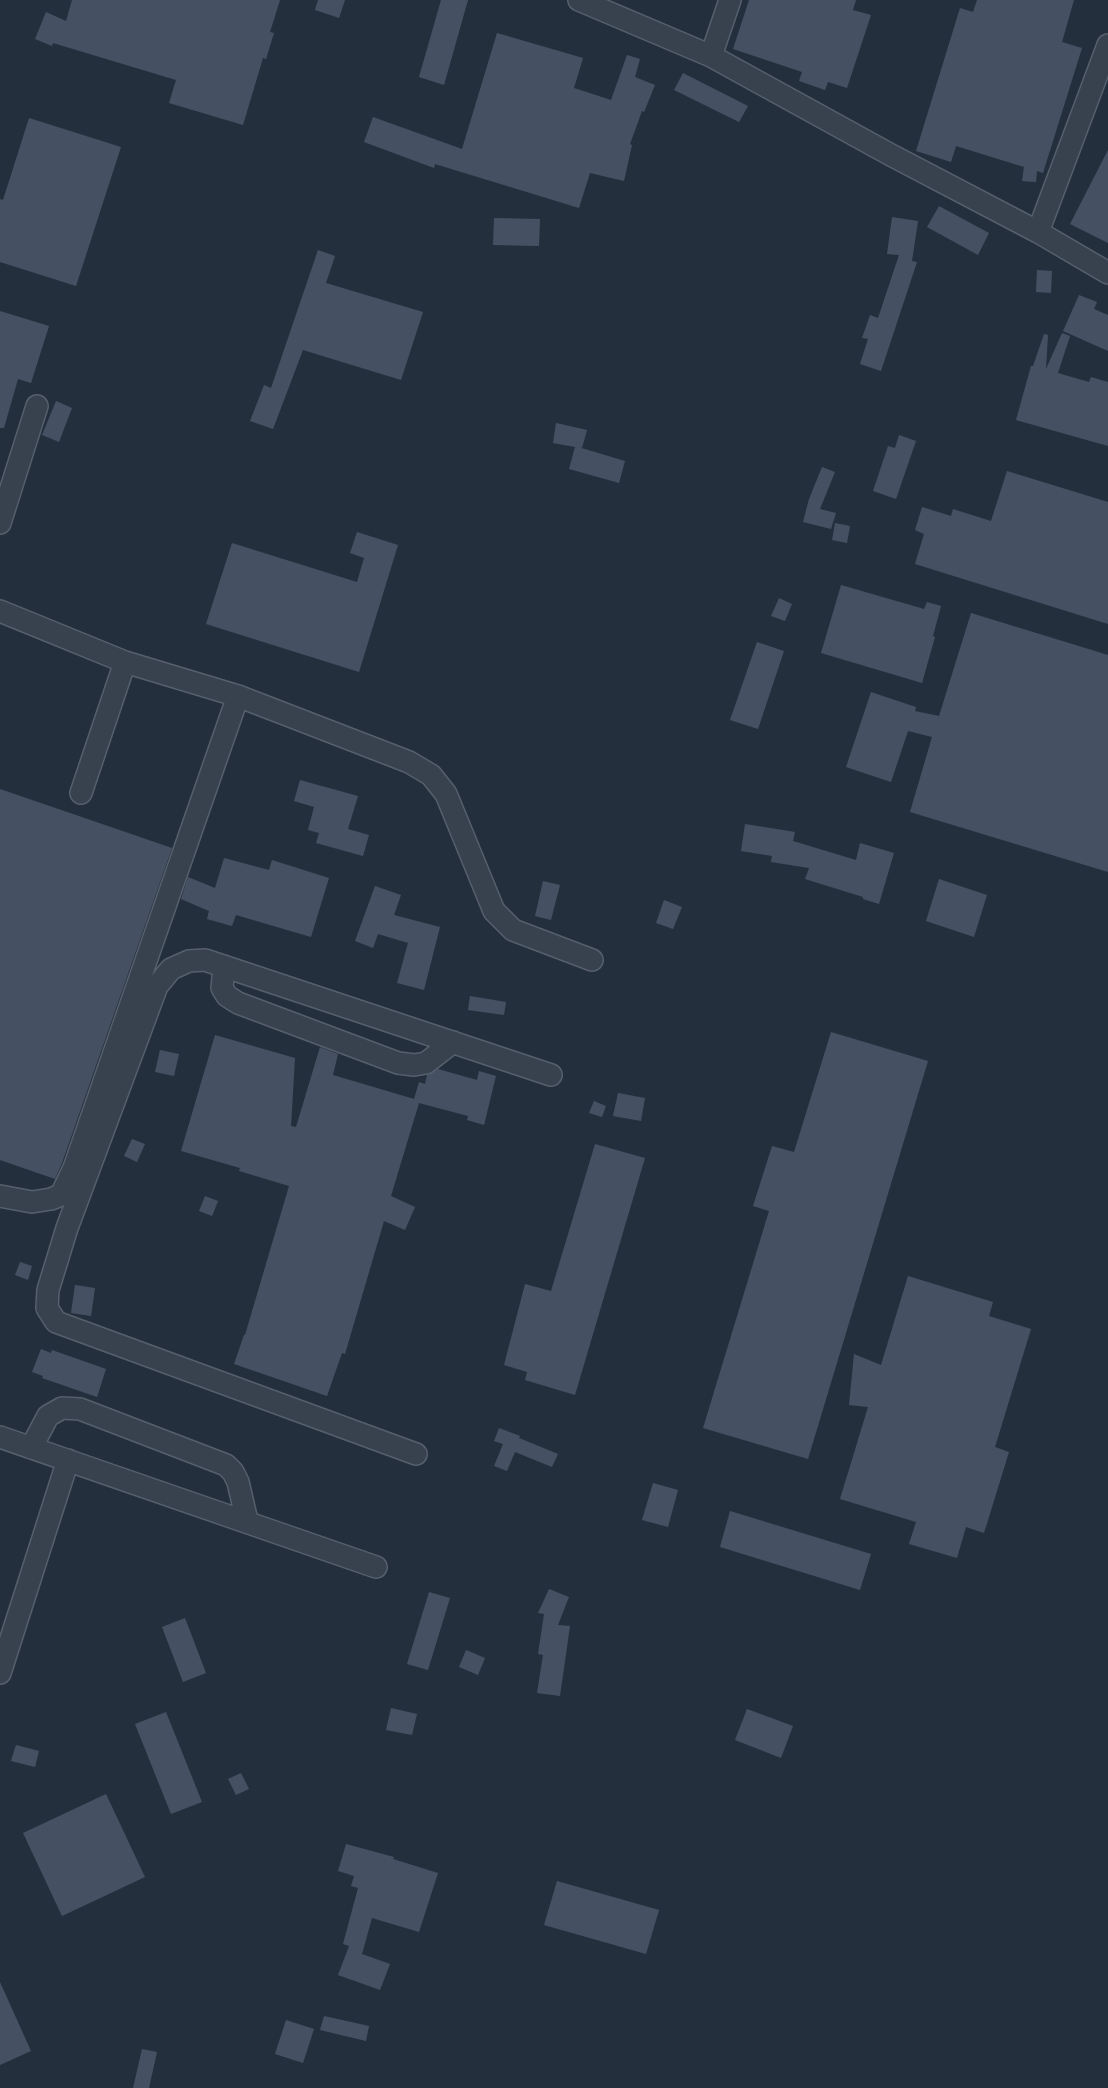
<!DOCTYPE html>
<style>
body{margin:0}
canvas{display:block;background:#242f3e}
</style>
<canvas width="1108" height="2088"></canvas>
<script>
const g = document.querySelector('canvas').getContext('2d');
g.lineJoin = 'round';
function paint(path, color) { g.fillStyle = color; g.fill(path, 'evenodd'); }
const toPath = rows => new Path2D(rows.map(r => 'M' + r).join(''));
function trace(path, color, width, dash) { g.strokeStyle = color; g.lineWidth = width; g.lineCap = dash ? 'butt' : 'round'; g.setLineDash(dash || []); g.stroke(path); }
const building = toPath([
 [72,0,280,0,270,32,274,33,266,59,263,58,243,125,169,103,176,80,53,43,52,46,35,39,46,12,66,21],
 [318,0,345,0,339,18,315,10],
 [441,0,468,0,444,85,419,77],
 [749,0,856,0,853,10,871,15,847,88,828,82,825,90,799,81,802,72,733,49],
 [977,0,1074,0,1062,42,1082,48,1043,173,1037,171,1036,182,1022,181,1024,167,956,146,951,162,916,151,960,8,973,12],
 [497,33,583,58,574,88,611,100,627,55,640,59,635,77,655,85,644,112,642,111,630,144,632,145,624,181,590,173,579,208,435,164,434,168,364,142,373,117,462,149],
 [683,73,748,106,739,122,674,90],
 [29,118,121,147,76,286,0,262,0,199,3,200],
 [1108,150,1108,243,1070,224],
 [939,206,989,233,978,255,927,227],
 [892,217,918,221,912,261,917,262,881,371,860,364,868,339,862,338,870,315,878,318,899,255,887,254],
 [494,218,540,219,539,246,493,245],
 [318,250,335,256,326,283,423,312,401,380,303,350,273,429,250,421,264,385,271,388],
 [1037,270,1052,271,1051,293,1036,292],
 [1079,295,1097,302,1094,309,1108,315,1108,351,1063,331],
 [0,311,49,326,31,383,18,379,4,428,0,428],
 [1062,333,1070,336,1058,373,1089,382,1091,377,1108,382,1108,446,1016,420,1031,366,1033,366,1044,334,1048,335,1046,369],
 [56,401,72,408,59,442,42,435],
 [556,423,587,430,582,448,578,447,625,461,619,483,569,469,575,447,553,443],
 [899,435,916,441,896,499,873,491,888,446,895,448],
 [822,467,835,472,820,509,836,513,831,529,803,522,809,499],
 [1007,471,1108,502,1108,624,915,564,924,534,915,530,922,507,951,516,953,509,991,521],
 [835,523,850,526,847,543,832,540],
 [357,532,398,545,359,672,206,624,232,543,357,582,364,558,350,553],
 [841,585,924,609,927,602,941,606,933,636,935,637,922,683,821,653],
 [779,598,792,604,785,621,771,616],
 [971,613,1108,655,1108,872,910,812,932,737,908,731,891,782,846,767,871,692,916,707,915,711,939,716],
 [757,642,784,651,758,729,730,720],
 [300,780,358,796,348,829,369,835,363,856,316,843,319,833,308,830,314,807,294,801],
 [0,789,172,848,62,1163,55,1179,0,1160],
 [745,824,795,832,793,841,856,860,860,843,894,853,879,904,863,899,863,897,805,879,809,868,771,862,772,856,741,851],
 [224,858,269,870,272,860,329,878,311,937,236,915,232,926,207,919,209,911,181,899,188,877,215,888],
 [939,879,987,895,974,937,926,921],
 [543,881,560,885,551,920,535,916],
 [375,886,401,895,394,915,440,927,424,990,397,983,408,943,378,934,373,948,355,941],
 [664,900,682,907,673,929,656,923],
 [470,996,506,1002,504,1015,468,1010],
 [831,1032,928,1061,808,1459,703,1428,769,1211,753,1206,772,1146,794,1152],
 [215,1035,295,1058,291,1126,296,1127,320,1047,338,1054,333,1075,414,1099,419,1082,425,1084,427,1075,438,1069,477,1080,479,1071,496,1076,484,1125,467,1120,468,1116,419,1103,391,1196,415,1207,405,1230,384,1221,345,1354,342,1353,327,1396,234,1364,244,1335,245,1335,289,1186,239,1171,240,1168,181,1151],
 [160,1050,179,1054,174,1076,155,1072],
 [618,1093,645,1098,641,1121,613,1116],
 [594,1101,606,1106,602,1117,589,1113],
 [132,1139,145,1144,137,1162,124,1156],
 [595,1144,645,1158,575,1395,525,1380,527,1372,504,1365,525,1284,551,1291],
 [205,1196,218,1201,212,1216,199,1211],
 [20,1262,32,1266,28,1280,15,1275],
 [908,1276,993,1302,989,1316,1031,1329,995,1447,1009,1452,984,1533,966,1527,957,1558,909,1544,916,1522,840,1499,868,1407,849,1405,854,1354,881,1365],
 [75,1285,95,1288,91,1316,71,1313],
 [41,1349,51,1353,52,1350,106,1369,97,1397,42,1378,43,1376,32,1372],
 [499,1428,520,1436,519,1438,558,1454,552,1467,515,1452,507,1471,494,1466,503,1444,494,1441],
 [653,1483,678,1490,668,1527,642,1520],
 [730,1511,871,1554,860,1590,720,1547],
 [549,1589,569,1597,558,1625,570,1626,560,1696,537,1693,543,1655,538,1654,544,1614,538,1613],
 [429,1592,450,1598,428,1670,407,1664],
 [185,1618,206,1673,183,1682,162,1627],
 [466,1650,485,1658,478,1675,459,1667],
 [391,1708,417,1714,412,1735,386,1730],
 [747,1709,793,1726,781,1758,735,1740],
 [166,1712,202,1802,171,1814,135,1724],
 [16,1745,39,1751,35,1767,11,1761],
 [241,1773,249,1789,236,1795,228,1779],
 [106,1794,145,1877,62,1916,23,1833],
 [346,1844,394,1857,393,1859,438,1873,419,1932,372,1918,362,1954,390,1964,380,1990,338,1975,349,1946,343,1944,358,1888,351,1886,354,1876,338,1871],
 [557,1881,659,1910,646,1954,544,1925],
 [0,1982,31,2051,0,2065],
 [324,2016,369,2026,366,2041,320,2030],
 [286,2020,314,2029,303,2063,275,2054],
 [142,2049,157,2052,149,2088,133,2088]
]);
const minor = toPath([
 [579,0,711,56,891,155,1038,232,1108,273],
 [711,56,730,0],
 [1038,232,1108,45],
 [0,523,37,406],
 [0,611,125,662,238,696,409,762,431,775,446,794,494,911,513,930,592,960],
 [81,793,125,662],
 [224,966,222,988,227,996,238,1003,398,1063,414,1065,426,1063,453,1042],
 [0,1196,32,1202,51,1199,61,1195,74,1168,238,696],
 [0,1437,376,1567],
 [31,1448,48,1416,62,1408,80,1409,226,1465,233,1472,238,1482,247,1521],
 [416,1454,56,1322,47,1308,48,1290,67,1228,157,986,171,969,189,961,205,960,551,1075],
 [0,1673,68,1460]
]);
paint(building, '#455162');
trace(minor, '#565f6c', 24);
trace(minor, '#38414e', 21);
</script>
